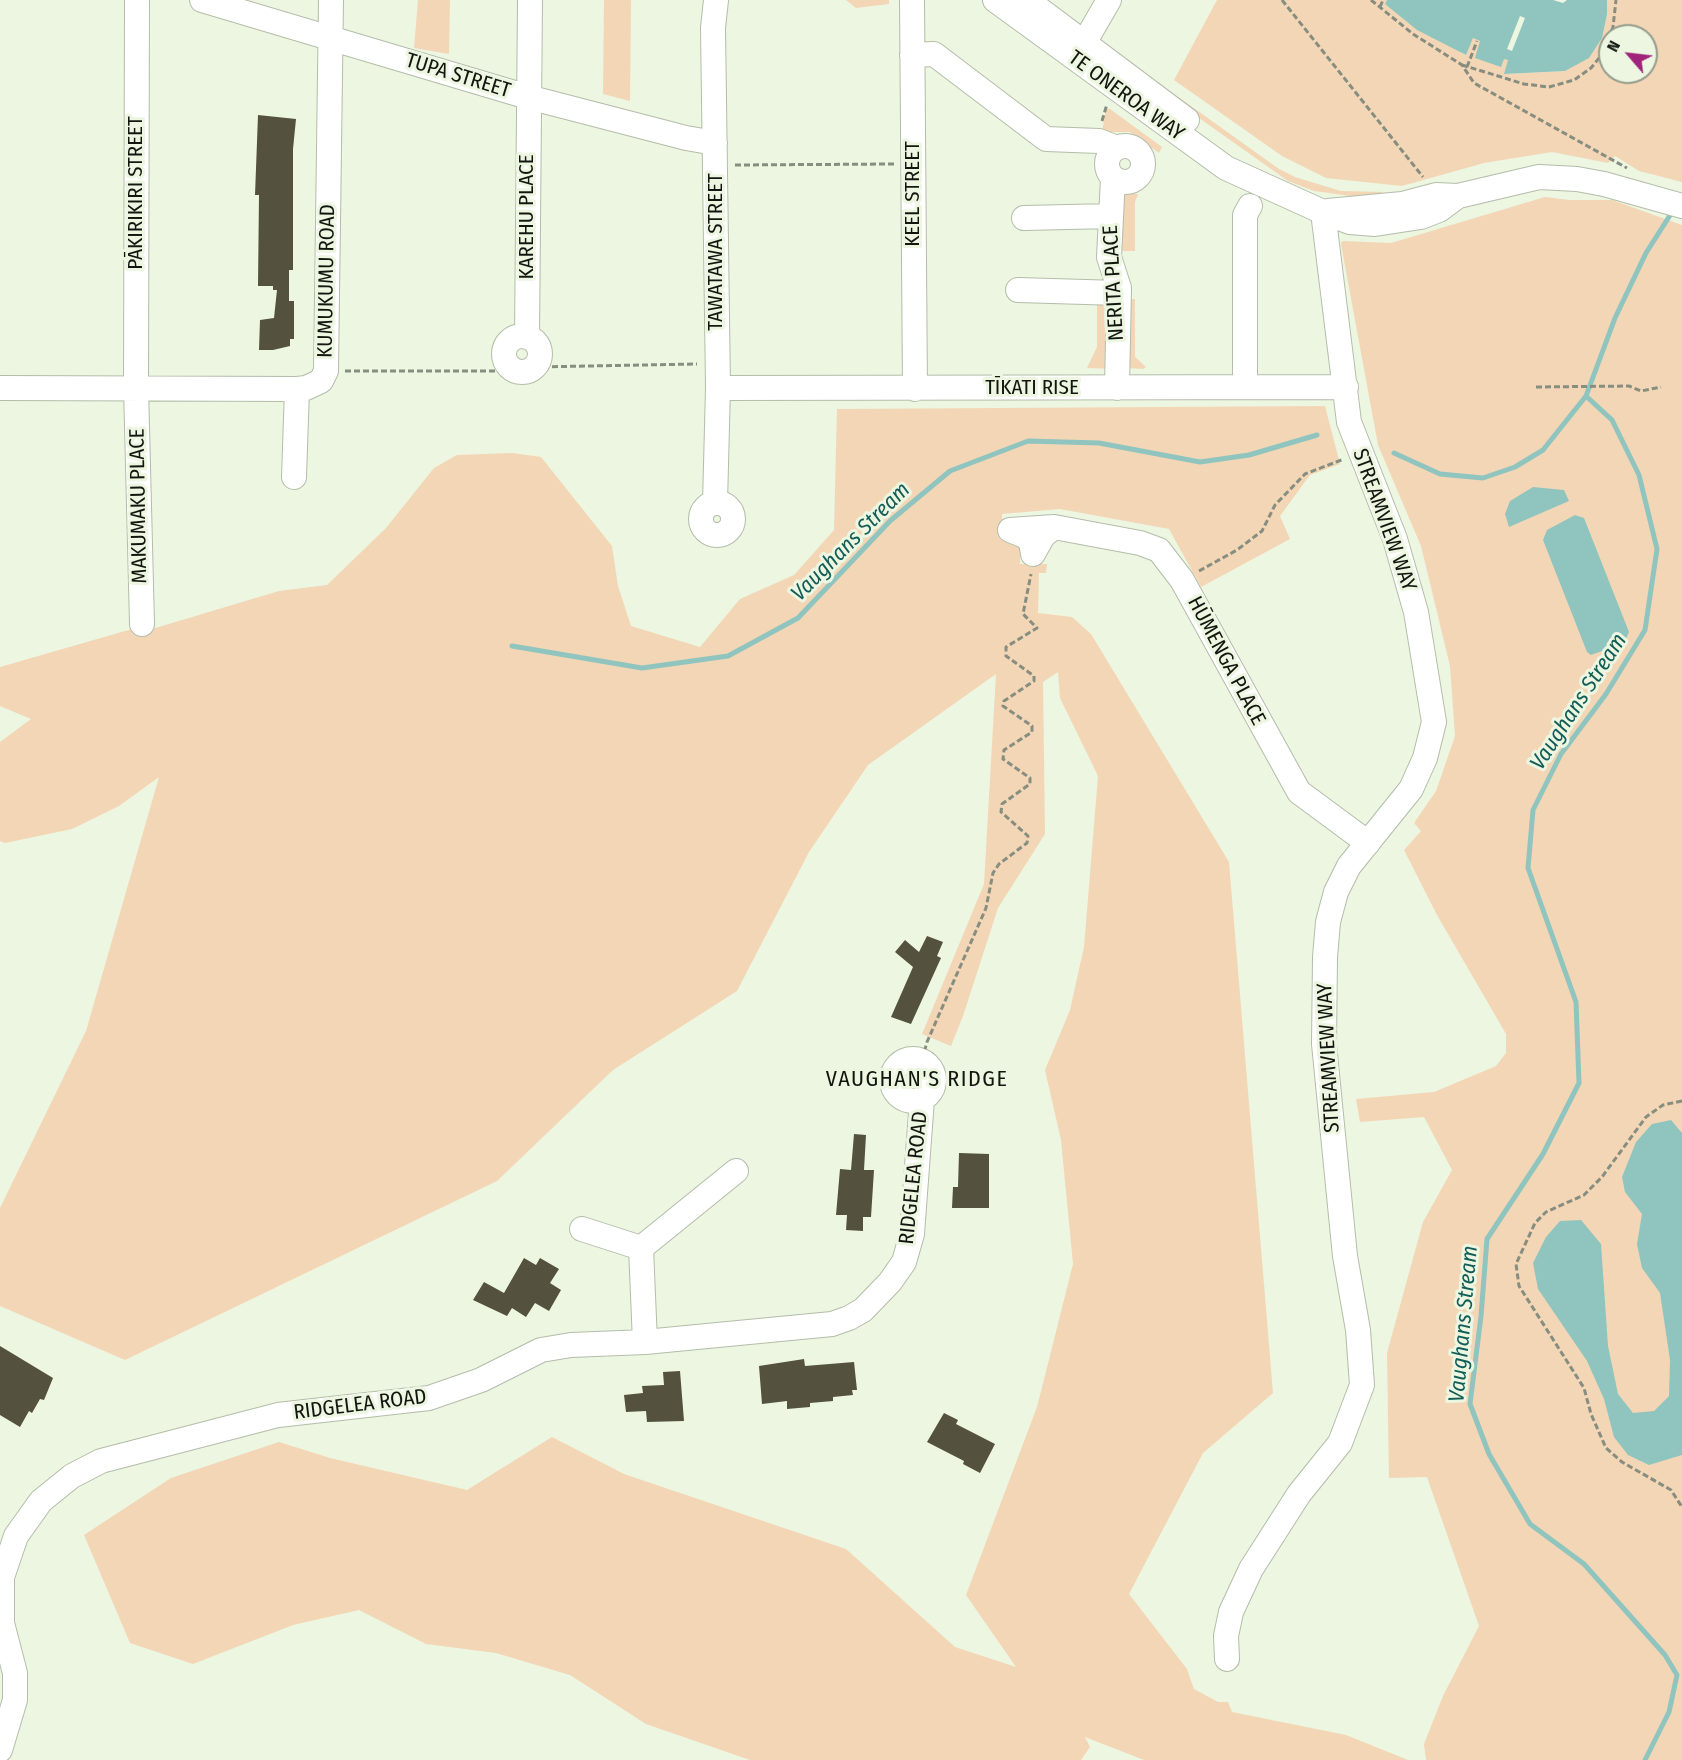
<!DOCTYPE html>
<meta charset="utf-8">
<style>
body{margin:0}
#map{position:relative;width:1682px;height:1760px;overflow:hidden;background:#ecf6e1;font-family:"Fira Sans Condensed",sans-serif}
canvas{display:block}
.north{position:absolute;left:1598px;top:24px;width:60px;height:60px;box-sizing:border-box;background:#ecf6e1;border:2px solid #959c8d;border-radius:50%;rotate:298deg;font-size:16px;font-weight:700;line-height:24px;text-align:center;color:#12160f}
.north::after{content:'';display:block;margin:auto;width:21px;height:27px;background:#9f247a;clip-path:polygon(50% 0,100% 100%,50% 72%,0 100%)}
</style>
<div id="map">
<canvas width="1682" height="1760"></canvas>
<div class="north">N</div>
</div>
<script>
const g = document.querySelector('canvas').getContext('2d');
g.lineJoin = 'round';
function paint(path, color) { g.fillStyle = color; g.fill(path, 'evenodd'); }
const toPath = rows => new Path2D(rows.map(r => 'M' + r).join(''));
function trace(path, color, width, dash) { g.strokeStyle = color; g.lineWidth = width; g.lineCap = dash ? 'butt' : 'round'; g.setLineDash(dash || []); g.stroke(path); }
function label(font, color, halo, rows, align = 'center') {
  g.font = font + ' "Fira Sans Condensed",sans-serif'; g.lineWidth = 6; g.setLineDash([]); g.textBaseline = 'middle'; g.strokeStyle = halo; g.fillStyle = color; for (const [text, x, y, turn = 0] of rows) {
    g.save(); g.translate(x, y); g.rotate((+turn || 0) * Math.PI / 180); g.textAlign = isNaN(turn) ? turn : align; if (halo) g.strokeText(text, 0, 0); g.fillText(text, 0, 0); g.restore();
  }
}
const green = toPath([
 [418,0,450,0,449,54,414,48],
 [604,0,631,0,630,101,603,94],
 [846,0,889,0,889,4,856,8],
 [1217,0,1387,0,1385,4,1465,55,1473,38,1481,41,1508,60,1505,74,1565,71,1607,14,1607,0,1682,0,1682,182,1639,171,1615,156,1608,163,1552,152,1484,163,1402,186,1326,178,1282,156,1174,80],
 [1610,36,1646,36,1646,72,1610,72],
 [1177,96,1279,169,1295,177,1341,191,1383,192,1374,198,1351,196,1314,191,1288,181,1175,101],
 [1106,109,1110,109,1162,147,1159,153,1130,132,1102,132],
 [1123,193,1138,194,1135,202,1135,251,1121,251],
 [1545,197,1570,200,1612,200,1682,225,1682,1760,1426,1760,1424,1744,1443,1696,1479,1626,1427,1477,1389,1478,1387,1353,1423,1222,1452,1170,1424,1117,1360,1122,1356,1099,1434,1092,1496,1066,1506,1053,1506,1034,1437,915,1404,850,1421,831,1414,823,1436,791,1455,736,1450,666,1421,546,1378,445,1341,244,1342,241,1391,243],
 [1097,297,1113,297,1113,369,1087,368,1097,347],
 [1128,299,1135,299,1135,357,1146,367,1143,369,1128,368],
 [1325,406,1340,464,1310,475,1280,516,1290,539,1201,587,1169,529,1060,509,1002,514,1002,540,1020,543,1020,564,1047,564,1046,573,1039,573,1038,613,1072,617,1091,634,1229,862,1273,1393,1203,1453,1129,1594,1187,1669,1194,1689,1218,1702,1228,1702,1232,1712,1346,1735,1408,1760,1144,1760,1085,1737,1090,1747,1081,1760,750,1760,646,1724,570,1675,496,1653,426,1644,359,1610,293,1625,193,1664,130,1643,84,1535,171,1478,279,1442,330,1458,467,1490,552,1437,624,1474,846,1549,955,1647,1016,1667,966,1595,1037,1407,1073,1264,1061,1140,1045,1070,1070,1010,1084,947,1098,776,1060,698,1058,672,1043,682,1045,834,998,908,963,1016,951,1046,922,1034,984,884,996,674,868,765,809,852,737,991,613,1070,497,1181,125,1360,0,1306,0,1208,86,1031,159,777,119,806,72,829,5,843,0,841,0,742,31,719,0,706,0,667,132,629,152,629,279,591,327,585,386,528,434,468,457,455,512,453,541,457,612,546,618,586,631,626,700,647,740,599,794,575,834,530,837,409],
 '902 1077a11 11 0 1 1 22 0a11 11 0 1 1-22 0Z'
]);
const water = toPath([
 [1387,0,1553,0,1563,3,1567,0,1607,0,1607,14,1602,38,1589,58,1565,71,1504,74,1508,60,1504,59,1501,67,1475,58,1480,41,1473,38,1466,55,1417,30,1385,4],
 [1533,487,1564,490,1569,501,1509,527,1505,514,1510,501],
 [1575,515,1584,518,1629,632,1624,643,1591,655,1587,652,1543,540,1547,530],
 [1671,1120,1682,1133,1682,1455,1649,1465,1628,1455,1614,1437,1604,1399,1587,1361,1538,1289,1533,1263,1546,1237,1560,1221,1581,1220,1601,1244,1608,1346,1618,1394,1633,1413,1654,1411,1669,1396,1670,1360,1660,1293,1642,1268,1637,1244,1642,1214,1625,1192,1622,1177,1636,1142,1652,1124]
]);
const pier = toPath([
 [1520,16,1525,18,1512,51,1507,49]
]);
const stream = toPath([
 [1586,396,1612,420,1639,475,1657,549,1645,630,1606,694,1561,754,1533,810,1528,868,1576,1002,1579,1083,1543,1154,1487,1239,1481,1316,1470,1404,1489,1454,1530,1524,1584,1564,1665,1655,1677,1675,1669,1712,1645,1760],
 [1394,453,1440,474,1483,478,1515,467,1543,450,1586,396,1615,318,1646,253,1674,209],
 [512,646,642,668,728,656,798,618,890,521,950,471,1028,441,1099,443,1200,462,1249,455,1317,435]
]);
const building = toPath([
 [258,115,296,119,293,149,293,270,289,270,289,301,294,301,294,339,290,339,290,346,273,350,259,350,260,320,274,318,277,290,273,290,273,286,258,286,259,195,255,195],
 [927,936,943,942,937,956,941,958,911,1024,891,1017,913,967,895,952,905,940,919,952],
 [854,1134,866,1135,864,1170,874,1170,871,1217,863,1217,863,1231,846,1230,847,1215,836,1215,840,1169,851,1170],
 [959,1153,989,1154,989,1208,952,1208,953,1187,958,1187],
 [524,1258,536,1265,540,1258,559,1269,550,1283,561,1290,549,1311,535,1303,526,1317,512,1308,507,1316,473,1300,484,1282,504,1293],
 [0,1346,53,1378,44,1400,40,1399,32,1413,29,1411,20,1427,0,1415],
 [804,1359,805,1366,854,1362,857,1390,852,1390,853,1395,833,1397,833,1401,810,1403,810,1407,787,1409,787,1401,762,1404,759,1366],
 [680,1371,684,1421,647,1422,646,1411,626,1412,624,1395,643,1393,642,1386,664,1385,663,1372],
 [944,1413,958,1420,956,1424,995,1444,980,1473,963,1464,964,1461,927,1442]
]);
const path = toPath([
 [1282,0,1423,177],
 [1371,0,1413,34,1462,65,1474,83,1627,168],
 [1380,7,1383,0],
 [1462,65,1524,84,1549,87,1574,80,1591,68,1604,52,1613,27,1616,0],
 [1467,67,1477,41],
 [1102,121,1107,104],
 [735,165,894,164],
 [534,367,697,364],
 [345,371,517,371],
 [1536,387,1629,386,1641,391,1661,387],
 [1199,571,1237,550,1262,531,1275,505,1305,474,1344,459],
 [922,1060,927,1042,986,908,993,873,999,864,1027,843,1028,836,1001,812,1002,804,1030,784,1030,778,1003,759,1004,750,1032,732,1032,726,1003,706,1004,701,1034,681,1034,676,1006,656,1006,647,1037,628,1023,614,1031,574],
 [1682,1101,1663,1105,1646,1117,1602,1177,1584,1195,1546,1212,1535,1223,1516,1264,1519,1286,1584,1388,1591,1414,1606,1448,1622,1462,1671,1490,1682,1507]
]);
const minor = toPath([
 [137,0,136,387,142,624],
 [202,0,528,97,686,138,715,143],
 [912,0,915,389],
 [995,0,1226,168,1323,212,1350,222,1375,224,1421,217,1439,210,1458,196],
 [1027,0,1187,120],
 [912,55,934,54,1046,139,1099,141,1117,148],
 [1076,57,1109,0],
 '1107 164a18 18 0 1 1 36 0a18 18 0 1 1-36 0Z',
 [1113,178,1109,257,1119,288,1117,388],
 [1328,211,1402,204,1436,195,1458,196,1539,177,1577,179,1604,184,1682,206],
 [1024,218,1111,216],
 [1018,290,1119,293],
 '504 354a18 18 0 1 1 36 0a18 18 0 1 1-36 0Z',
 [527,337,530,0],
 [1245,387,1245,215,1250,206],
 [0,388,297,389,306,388,321,381,326,371,331,0],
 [718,388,1346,387],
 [294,477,297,389],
 [715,503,718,388,713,28,716,0],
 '701 519a16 16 0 1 1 32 0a16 16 0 1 1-32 0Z',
 [1054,527,1043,536,1033,554,1031,542,1025,536,1010,530,1054,527,1140,543,1159,550,1182,580,1299,792,1368,843],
 '892 1080a21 21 0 1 1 42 0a21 21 0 1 1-42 0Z',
 [582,1229,641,1248,736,1171],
 [641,1248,645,1342],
 [1227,1659,1226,1636,1231,1612,1251,1569,1299,1494,1340,1443,1362,1385,1358,1330,1345,1256,1324,1044,1325,957,1328,922,1336,892,1349,866,1411,789,1425,758,1434,722,1416,612,1395,539,1349,422,1323,212],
 [0,1750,15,1700,15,1673,2,1623,2,1577,16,1536,41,1501,72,1476,101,1461,278,1415,429,1398,481,1380,541,1350,571,1345,645,1342,832,1324,849,1318,863,1310,890,1282,904,1262,912,1234,922,1099]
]);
const streetNames = [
 ["TUPA STREET",458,76,17],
 ["TE ONEROA WAY",1126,96,36],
 ["PĀKIRIKIRI STREET",136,193,-90],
 ["KEEL STREET",913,194,-90],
 ["KAREHU PLACE",527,217,-90],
 ["TAWATAWA STREET",716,252,-90],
 ["KUMUKUMU ROAD",327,281,-89],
 ["NERITA PLACE",1114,283,-93],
 ["TĪKATI RISE",1032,388],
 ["MAKUMAKU PLACE",139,506,-91],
 ["STREAMVIEW WAY",1384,520,70],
 ["HŪMENGA PLACE",1226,661,62],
 ["STREAMVIEW WAY",1329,1058,-93],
 ["RIDGELEA ROAD",914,1178,-84],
 ["RIDGELEA ROAD",360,1405,-7]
];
const waterNames = [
 ["Vaughans Stream",851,542,-45],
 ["Vaughans Stream",1579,702,-57],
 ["Vaughans Stream",1464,1324,-85]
];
const neighbourhoodNames = [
 ["VAUGHAN'S RIDGE",917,1080]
];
paint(green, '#f3d6b6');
paint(water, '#8fc5be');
paint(pier, '#ecf6e1');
trace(stream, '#8fc5be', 5);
paint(building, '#54513e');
trace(minor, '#b3bda9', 26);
trace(path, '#878e80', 3, [6, 3]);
trace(minor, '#fff', 24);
label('21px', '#12160f', '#ecf6e1', streetNames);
label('italic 22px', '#135d57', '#ecf6e1', waterNames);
g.letterSpacing = '1.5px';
label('22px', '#12160f', '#ecf6e1', neighbourhoodNames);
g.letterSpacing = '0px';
</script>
